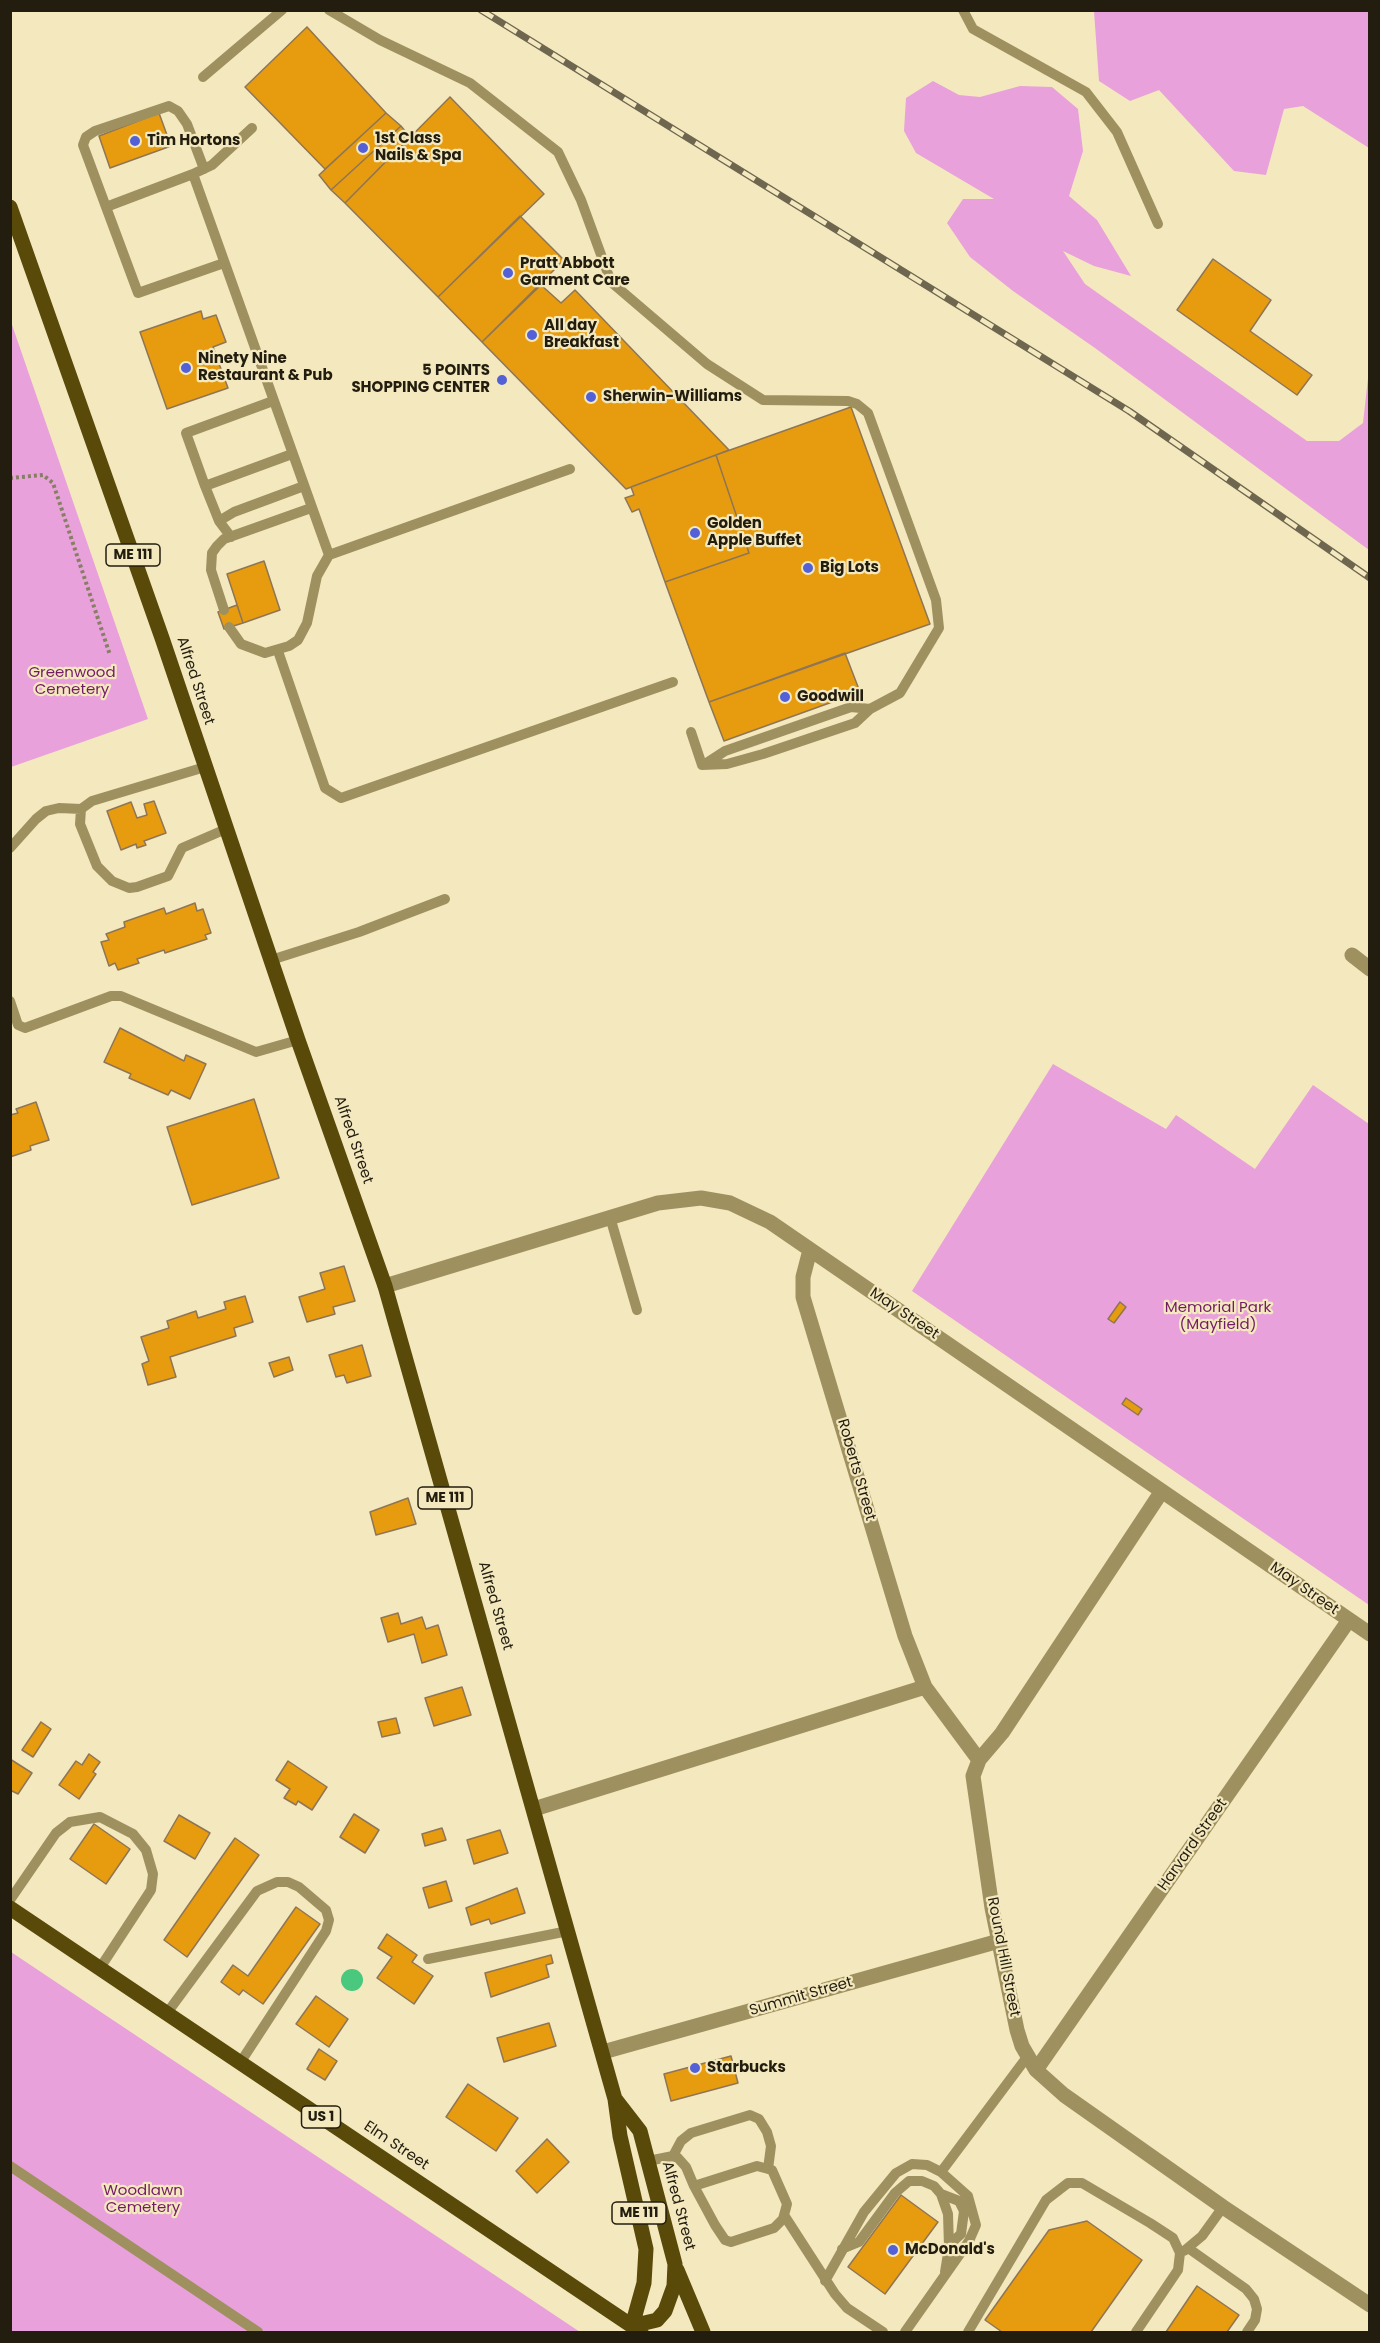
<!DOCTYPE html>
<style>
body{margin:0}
#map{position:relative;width:1380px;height:2343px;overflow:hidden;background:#f4e8bf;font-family:Poppins,sans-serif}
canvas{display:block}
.frame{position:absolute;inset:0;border:12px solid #221d0e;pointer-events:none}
</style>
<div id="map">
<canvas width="1380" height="2343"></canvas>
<div class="frame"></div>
</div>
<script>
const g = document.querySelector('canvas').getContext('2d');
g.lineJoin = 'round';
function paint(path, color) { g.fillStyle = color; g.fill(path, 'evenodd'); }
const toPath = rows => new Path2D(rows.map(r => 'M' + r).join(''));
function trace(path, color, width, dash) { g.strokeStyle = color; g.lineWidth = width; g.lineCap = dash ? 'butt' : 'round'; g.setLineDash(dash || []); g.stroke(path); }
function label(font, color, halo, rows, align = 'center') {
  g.font = font + ' Poppins,sans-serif'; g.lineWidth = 4.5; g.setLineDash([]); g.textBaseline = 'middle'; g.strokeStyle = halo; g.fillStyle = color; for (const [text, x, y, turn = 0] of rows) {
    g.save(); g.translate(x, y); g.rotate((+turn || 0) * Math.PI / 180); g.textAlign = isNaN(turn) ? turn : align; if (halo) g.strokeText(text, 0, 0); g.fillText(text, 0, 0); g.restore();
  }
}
const green = toPath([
 [1094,11,1369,11,1369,148,1303,106,1284,109,1266,175,1234,171,1159,90,1130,101,1099,81],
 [933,81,959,95,980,97,1020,86,1052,87,1078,109,1083,151,1069,196,1097,220,1131,276,1094,266,1063,251,1085,284,1307,441,1339,441,1363,423,1369,369,1369,550,1095,348,1013,291,970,257,947,223,963,199,994,199,916,153,904,131,906,98],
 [10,319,148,719,11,767,10,767],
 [1053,1064,1166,1129,1176,1115,1255,1169,1313,1085,1369,1124,1369,1605,912,1291],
 [11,1952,580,2332,11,2332]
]);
const water = toPath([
 '341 1980a11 11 0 1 1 22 0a11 11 0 1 1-22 0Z'
]);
const building = toPath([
 [307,27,386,113,325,169,245,87,307,27],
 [450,97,544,194,438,297,345,203,450,97],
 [159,113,171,146,110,168,99,136,159,113],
 [386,113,401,126,331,190,319,175,386,113],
 [401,126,410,137,345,203,331,190,401,126],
 [520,216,564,260,482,342,438,297,520,216],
 [1213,259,1271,300,1250,331,1312,375,1297,395,1177,310,1213,259],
 [541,285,561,303,575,290,729,450,626,489,482,342,541,285],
 [201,311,203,319,216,315,226,342,213,347,228,388,167,409,140,332,201,311],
 [851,407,930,624,709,702,665,582,749,553,716,455,851,407],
 [716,455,749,553,665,582,639,509,632,512,625,498,634,495,631,487,716,455],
 [264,561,280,610,243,623,227,574,264,561],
 [237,605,243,623,224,629,218,612,237,605],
 [845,653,860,692,724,741,709,702,845,653],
 [154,801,166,833,144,841,146,845,137,848,136,844,121,850,107,811,131,802,137,818,147,815,144,804,154,801],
 [195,903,197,911,203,909,211,933,205,935,207,939,165,953,164,950,137,959,139,963,118,970,115,963,109,966,101,942,109,940,106,934,125,927,124,922,164,908,166,914,195,903],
 [120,1028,184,1061,186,1055,206,1064,190,1099,171,1090,168,1095,129,1078,131,1074,104,1062,120,1028],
 [254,1099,279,1178,192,1205,167,1127,254,1099],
 [36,1102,49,1140,30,1146,31,1150,10,1157,10,1115,18,1113,16,1109,36,1102],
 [344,1266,355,1301,333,1307,335,1314,307,1322,299,1297,325,1289,320,1273,344,1266],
 [245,1296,253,1322,234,1328,236,1336,170,1357,176,1377,148,1385,142,1364,149,1361,141,1337,169,1328,167,1321,196,1311,198,1318,226,1309,224,1302,245,1296],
 [1120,1302,1126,1307,1114,1323,1108,1319,1120,1302],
 [362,1345,371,1376,347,1383,344,1375,336,1377,329,1355,362,1345],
 [289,1357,293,1370,274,1377,269,1363,289,1357],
 [1126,1398,1142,1409,1138,1415,1122,1404,1126,1398],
 [408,1498,416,1524,376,1535,370,1512,408,1498],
 [398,1613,401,1624,422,1617,426,1629,438,1625,447,1655,422,1663,414,1634,388,1642,381,1618,398,1613],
 [462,1687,471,1715,434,1726,425,1698,462,1687],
 [396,1718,400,1733,382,1737,378,1722,396,1718],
 [41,1722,51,1729,33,1757,22,1750,41,1722],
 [89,1754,100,1762,93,1772,96,1774,79,1799,59,1785,76,1761,82,1765,89,1754],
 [10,1759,32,1773,18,1794,10,1790,10,1759],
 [288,1761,327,1787,312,1810,298,1801,296,1805,284,1798,290,1789,276,1780,288,1761],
 [354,1814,379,1830,365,1853,340,1837,354,1814],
 [179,1815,210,1833,195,1859,164,1841,179,1815],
 [94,1824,130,1849,106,1884,70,1859,94,1824],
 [442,1828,446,1840,425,1846,422,1834,442,1828],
 [500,1830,508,1853,474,1864,467,1840,500,1830],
 [235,1838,259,1855,187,1957,164,1940,235,1838],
 [446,1881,452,1901,429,1908,423,1888,446,1881],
 [517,1888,525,1913,491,1924,489,1919,471,1925,466,1908,517,1888],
 [296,1907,320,1924,263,2004,243,1990,239,1995,221,1982,233,1965,248,1976,296,1907],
 [387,1934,417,1955,412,1962,433,1976,414,2004,377,1978,392,1957,378,1948,387,1934],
 [551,1955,553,1963,546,1965,549,1977,491,1997,485,1973,551,1955],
 [316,1996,348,2019,329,2047,296,2024,316,1996],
 [549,2023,556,2046,504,2062,497,2038,549,2023],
 [319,2049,337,2061,325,2080,307,2069,319,2049],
 [731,2056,738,2083,671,2101,664,2074,731,2056],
 [468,2084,518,2118,496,2151,446,2117,468,2084],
 [547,2139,569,2162,537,2193,516,2171,547,2139],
 [901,2195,938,2222,885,2294,848,2267,901,2195],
 [1087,2221,1142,2260,1091,2332,1002,2332,985,2320,1049,2230,1087,2221],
 [1197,2286,1239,2315,1227,2332,1166,2332,1197,2286]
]);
const path = toPath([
 [10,478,43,475,53,483,110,655]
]);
const lane = toPath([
 [329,10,380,40,470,83,558,152,581,200,611,282,707,364,763,400,848,401,857,404,868,413,936,600,939,628,900,693,870,709,855,723,763,754,727,764,702,765],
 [963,10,973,29,1086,92,1117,132,1158,224],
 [203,77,282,10],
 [252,128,212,165,193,174,329,555,570,469],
 [193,174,106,207,138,293,224,263],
 [106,207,83,145,86,137,95,131,169,106,178,111,187,124,204,169],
 [273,401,186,433,205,486,292,454],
 [205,486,219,521,231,537],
 [219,521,234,512,304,486],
 [224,610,211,570,212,553,217,546,224,539,311,508],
 [229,627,241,644,265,653,289,646,298,640,307,623,317,576,329,555],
 [278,651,325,788,341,798,673,682],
 [691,732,702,765],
 [705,764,725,751,851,707,870,709],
 [205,767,92,801,81,809,80,824,97,866,112,881,129,888,137,887,168,876,182,848,226,829],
 [10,848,36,819,46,811,59,808,81,809],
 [271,960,359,932,445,899],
 [10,1001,18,1025,25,1028,111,996,121,996,256,1052,298,1040],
 [610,1217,637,1310],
 [10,1900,56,1833,70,1822,100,1817,133,1834,146,1850,153,1874,151,1890,100,1968],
 [428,1959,568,1931],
 [167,2013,257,1891,277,1882,288,1882,299,1887,326,1910,329,1920,326,1931,240,2063],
 [673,2156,681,2141,691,2133,750,2115,759,2119,767,2132,771,2146,768,2169],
 [648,2161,673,2156,678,2158,686,2167,694,2186,715,2225,725,2240,731,2242,774,2228,783,2219,787,2204,772,2170,757,2166,694,2186],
 [10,2166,258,2332],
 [941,2172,1027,2057],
 [941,2194,959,2201,964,2211,961,2234,949,2245],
 [784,2215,835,2294,847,2308,883,2332],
 [1188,2248,1246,2289,1254,2299,1257,2309,1255,2320,1247,2332],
 [842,2249,859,2242,895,2193,909,2181,922,2181,934,2186,941,2194,948,2214,949,2247,945,2272],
 [1184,2251,1202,2236,1223,2207],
 [825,2281,864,2212,896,2173,912,2164,927,2165,941,2172,968,2196,976,2225,969,2241,905,2332],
 [968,2332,1046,2200,1068,2183,1082,2183,1150,2223,1173,2238,1180,2253,1178,2270,1136,2332]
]);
const street = toPath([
 [1352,955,1370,969],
 [810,1250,803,1277,803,1297,905,1636,925,1687,979,1760],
 [385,1286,658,1203,701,1198,730,1203,770,1222,1370,1634],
 [1162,1491,1002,1733,979,1760,973,1776,992,1908,1017,2030,1022,2046,1036,2070,1064,2095,1223,2207,1370,2305],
 [534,1809,925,1687],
 [603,2052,999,1941],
 [1036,2070,1349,1620]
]);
const primary = toPath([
 [10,207,162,638,298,1040,385,1286,615,2099,620,2136,646,2249,644,2283,632,2326],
 [10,1908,641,2332],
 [616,2100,640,2131,675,2264,674,2286,665,2311,657,2320,632,2326],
 [677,2270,703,2332]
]);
const rail = toPath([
 [481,10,1129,411,1370,578]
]);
const markers = [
 [135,141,6,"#5360d6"],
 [363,148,6,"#5360d6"],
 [508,273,6,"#5360d6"],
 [532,335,6,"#5360d6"],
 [186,368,6,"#5360d6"],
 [502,380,6,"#5360d6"],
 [591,397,6,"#5360d6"],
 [695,533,6,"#5360d6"],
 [808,568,6,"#5360d6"],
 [785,697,6,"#5360d6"],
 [695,2068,6,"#5360d6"],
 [893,2250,6,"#5360d6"]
];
const shields = [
 [133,555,54],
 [445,1498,54],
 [321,2117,39],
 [639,2213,54]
];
const shieldNames = [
 ["ME 111",133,555],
 ["ME 111",445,1498],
 ["US 1",321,2117],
 ["ME 111",639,2213]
];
const poiNames = [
 ["1st Class",375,139],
 ["Nails & Spa",375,156],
 ["Tim Hortons",147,141],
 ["Pratt Abbott",520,264],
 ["Garment Care",520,281],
 ["All day",544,326],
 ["Breakfast",544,343],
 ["Ninety Nine",198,359],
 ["Restaurant & Pub",198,376],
 ["5 POINTS",490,371,"right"],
 ["SHOPPING CENTER",490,388,"right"],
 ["Sherwin-Williams",603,397],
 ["Golden",707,524],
 ["Apple Buffet",707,541],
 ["Big Lots",820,568],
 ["Goodwill",797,697],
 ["Starbucks",707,2068],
 ["McDonald's",905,2250]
];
const parkNames = [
 ["Greenwood",72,673],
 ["Cemetery",72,690],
 ["Memorial Park",1218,1308],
 ["(Mayfield)",1218,1325],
 ["Woodlawn",143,2191],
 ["Cemetery",143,2208]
];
const streetNames = [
 ["Alfred Street",195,681,72],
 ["Alfred Street",353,1140,71],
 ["May Street",904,1314,34],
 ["Roberts Street",856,1470,74],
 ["May Street",1304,1589,35],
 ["Alfred Street",495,1606,74],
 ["Harvard Street",1193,1845,-55],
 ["Round Hill Street",1003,1957,79],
 ["Summit Street",801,1997,-16],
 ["Elm Street",396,2146,34],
 ["Alfred Street",678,2206,75]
];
paint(green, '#e8a1da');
paint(water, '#49c87e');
paint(building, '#e79c0f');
trace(building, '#8e7555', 1.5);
trace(path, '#877f63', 4, [3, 3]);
trace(lane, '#9f915f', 10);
trace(street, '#9f915f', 15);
trace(primary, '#594a0a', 15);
trace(rail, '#6e664e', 7);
trace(rail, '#f4e8bf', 4.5, [14]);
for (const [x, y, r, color] of markers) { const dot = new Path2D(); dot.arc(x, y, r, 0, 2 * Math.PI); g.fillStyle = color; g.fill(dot); trace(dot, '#f4e8bf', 2); }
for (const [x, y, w] of shields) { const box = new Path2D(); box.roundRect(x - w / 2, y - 11, w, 22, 4.5); g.fillStyle = '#f4e8bf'; g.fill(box); trace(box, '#221d0e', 1.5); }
label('bold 14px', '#221d0e', null, shieldNames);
label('bold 15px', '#221d0e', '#f4e8bf', poiNames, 'left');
label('15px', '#731b67', '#f4e8bf', parkNames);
label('15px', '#221d0e', '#f4e8bf', streetNames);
</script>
